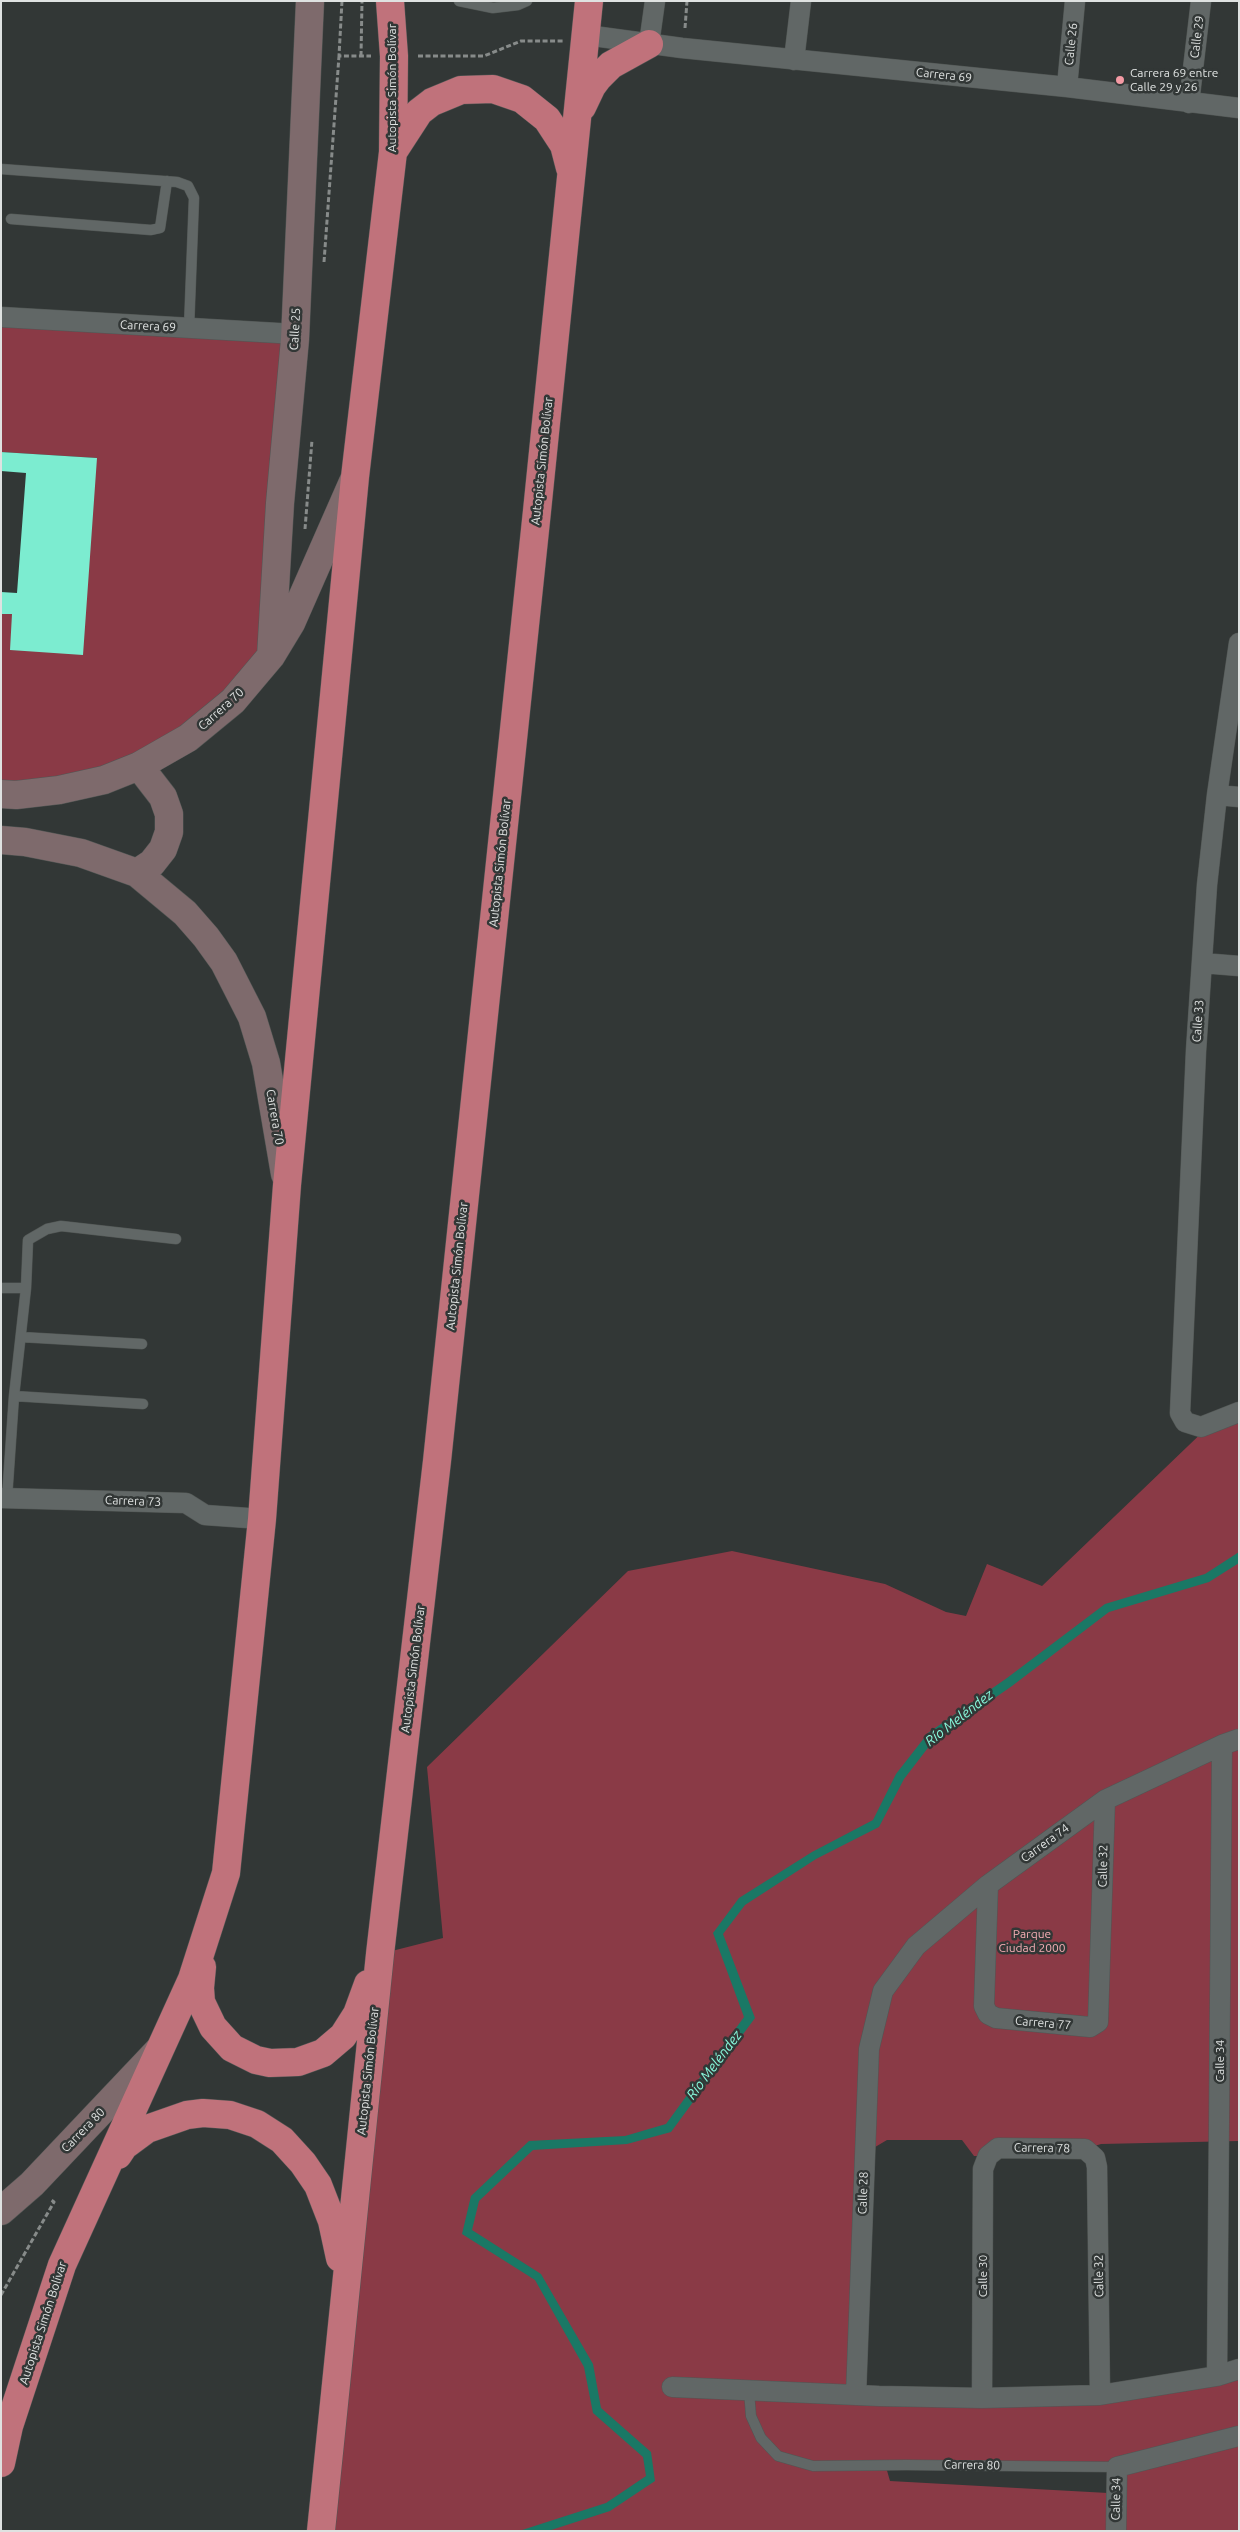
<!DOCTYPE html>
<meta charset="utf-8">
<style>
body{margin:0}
#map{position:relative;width:1240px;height:2532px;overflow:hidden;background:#323736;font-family:Ubuntu,sans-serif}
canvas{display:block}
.frame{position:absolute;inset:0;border:2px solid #dfe2e1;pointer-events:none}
</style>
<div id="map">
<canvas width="1240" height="2532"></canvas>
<div class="frame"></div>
</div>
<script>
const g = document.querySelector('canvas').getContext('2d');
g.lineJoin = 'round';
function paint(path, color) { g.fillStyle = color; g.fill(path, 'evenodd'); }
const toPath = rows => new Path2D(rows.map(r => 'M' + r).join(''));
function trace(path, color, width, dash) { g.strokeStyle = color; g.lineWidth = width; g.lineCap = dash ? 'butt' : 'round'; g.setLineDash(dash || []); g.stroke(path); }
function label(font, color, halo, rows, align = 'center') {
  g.font = font + ' Ubuntu,sans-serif'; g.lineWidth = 5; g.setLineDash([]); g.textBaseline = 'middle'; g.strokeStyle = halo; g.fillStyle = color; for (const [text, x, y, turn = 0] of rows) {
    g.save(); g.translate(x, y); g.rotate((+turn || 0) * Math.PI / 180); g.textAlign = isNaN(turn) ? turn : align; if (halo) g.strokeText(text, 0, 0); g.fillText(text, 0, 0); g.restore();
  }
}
const green = toPath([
 [1,318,295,339,271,656,139,766,1,787,1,614,12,614,97,458,1,452],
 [1239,1412,1239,2141,1101,2144,1085,2149,988,2156,974,2156,962,2140,887,2140,865,2153,856,2395,982,2398,1239,2369,1239,2531,1116,2531,1117,2468,886,2467,890,2481,1108,2493,1107,2531,321,2531,380,1954,443,1938,427,1767,628,1571,732,1551,885,1584,946,1612,966,1616,987,1564,1042,1586,1212,1423]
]);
const water = toPath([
 [1239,1552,1239,1563,1209,1582,1109,1612,1012,1686,934,1740,904,1779,879,1827,816,1859,745,1905,723,1934,755,2018,671,2132,627,2144,533,2150,479,2201,472,2230,541,2274,593,2364,601,2408,651,2452,655,2481,610,2511,548,2531,519,2531,606,2503,646,2476,643,2457,593,2413,584,2367,535,2280,462,2234,471,2196,529,2141,625,2136,666,2124,744,2017,713,1933,739,1898,812,1852,873,1820,896,1774,928,1733,1007,1678,1105,1604,1205,1574]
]);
const building = toPath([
 [1,452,97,458,83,655,10,650,12,614,1,614,1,592,17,593,26,473,1,471]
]);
const path = toPath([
 [342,1,339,56,371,56],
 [685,28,687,1],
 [361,56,362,1],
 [418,56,484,56,521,41,563,41],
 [324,262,339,56],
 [305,529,312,440],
 [1,2295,54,2202,50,2199]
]);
const lane = toPath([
 [459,1,493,8,518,5,527,1],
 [1,169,177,182,188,186,194,198,189,328],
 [11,219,151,230,160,228,167,181],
 [1,1288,26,1288],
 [21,1337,142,1344],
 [14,1396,143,1404],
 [7,1498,14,1396,26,1288,28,1240,47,1229,61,1226,176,1239],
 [749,2391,751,2416,761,2438,778,2456,813,2466,906,2465,1117,2467]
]);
const street = toPath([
 [586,35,682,48,1067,87,1239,108],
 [649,44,655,1],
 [794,60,801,1],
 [1067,87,1075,1],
 [1189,103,1201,1],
 [1,317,295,334],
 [1239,643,1217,795,1207,885,1196,1051,1180,1413,1185,1422,1201,1427,1239,1412],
 [1217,795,1239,797],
 [1202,963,1239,966],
 [1,1498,186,1503,205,1515,262,1519],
 [988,1885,984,2006,988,2014,996,2018,1090,2027,1098,2022,1105,1800],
 [1217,2376,1222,1745],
 [672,2387,879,2396,982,2398,1100,2395,1217,2376,1239,2369],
 [856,2395,869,2049,883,1991,916,1946,988,1885,1105,1800,1222,1745,1239,1739],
 [982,2398,983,2169,988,2156,998,2148,1085,2149,1095,2158,1097,2167,1100,2395],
 [1116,2531,1117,2467,1239,2436]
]);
const secondary = toPath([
 [271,656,280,503,295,339,310,1],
 [1,794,16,795,59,790,104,780,139,766,188,738,233,701,271,656,291,623,353,482],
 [1,840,25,842,81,853,137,873,185,913,206,937,224,962,252,1017,266,1063,285,1174],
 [137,873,152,863,163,849,169,832,169,814,163,797,139,766],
 [1,2211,32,2184,158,2051]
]);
const highway = toPath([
 [582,107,592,86,598,78,611,65,649,44],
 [393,152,419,112,432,102,461,90,493,89,522,99,547,119,564,145,570,168],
 [202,1967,200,1988,201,2002,213,2027,232,2048,256,2060,270,2063,298,2062,323,2053,343,2036,357,2014,368,1984],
 [118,2155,124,2146,147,2129,187,2115,203,2113,230,2115,257,2124,282,2140,303,2163,318,2185,332,2221,340,2258],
 [1,2463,9,2426,62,2265,192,1979,226,1873,262,1519,287,1185,355,477,393,152,394,56,390,1],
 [321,2531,380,1954,437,1461,537,511,589,1]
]);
const markers = [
 [1120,80,5,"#f49aa4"]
];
const streetNames = [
 ["Calle 29",1197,37,-83],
 ["Calle 26",1071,44,-84],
 ["Carrera 69",944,75,6],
 ["Autopista Simón Bolívar",392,88,-90],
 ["Carrera 69",148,326,3],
 ["Calle 25",295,329,-87],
 ["Autopista Simón Bolívar",542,461,-84],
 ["Carrera 70",221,709,-42],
 ["Autopista Simón Bolívar",500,863,-84],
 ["Calle 33",1198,1021,-86],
 ["Carrera 70",275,1117,80],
 ["Autopista Simón Bolívar",457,1266,-84],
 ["Carrera 73",133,1501,2],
 ["Autopista Simón Bolívar",413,1669,-83],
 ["Carrera 74",1045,1843,-36],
 ["Calle 32",1103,1866,-89],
 ["Carrera 77",1043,2023,5],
 ["Calle 34",1220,2061,-90],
 ["Autopista Simón Bolívar",368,2071,-84],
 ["Carrera 80",83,2130,-46],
 ["Carrera 78",1042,2148,1],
 ["Calle 28",863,2193,-88],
 ["Calle 30",983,2276,-90],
 ["Calle 32",1099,2276,-91],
 ["Autopista Simón Bolívar",43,2323,-72],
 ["Carrera 80",972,2465,1],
 ["Calle 34",1116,2499,-89]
];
const poiNames = [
 ["Carrera 69 entre",1130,73],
 ["Calle 29 y 26",1130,87]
];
const parkNames = [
 ["Parque",1032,1934],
 ["Ciudad 2000",1032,1948]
];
const waterNames = [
 ["Río Meléndez",959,1718,-38],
 ["Río Meléndez",714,2065,-53]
];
paint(green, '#8a3a46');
paint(water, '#1a7865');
paint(building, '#7cecd0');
trace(lane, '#515654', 11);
trace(street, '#515654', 21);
trace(secondary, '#515654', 29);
trace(highway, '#515654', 29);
trace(path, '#878b8a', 3, [5, 2.5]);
trace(lane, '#616766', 10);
trace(street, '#616766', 20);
trace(secondary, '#7e6a6c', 28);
trace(highway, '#c0727b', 28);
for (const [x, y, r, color] of markers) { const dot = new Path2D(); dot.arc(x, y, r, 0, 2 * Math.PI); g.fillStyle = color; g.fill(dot); trace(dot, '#323736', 2); }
label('12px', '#dfe2e1', '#323736', streetNames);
label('12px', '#dfe2e1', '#323736', poiNames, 'left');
label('12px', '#f5adb4', '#323736', parkNames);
label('italic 14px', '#88fadd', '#323736', waterNames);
</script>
